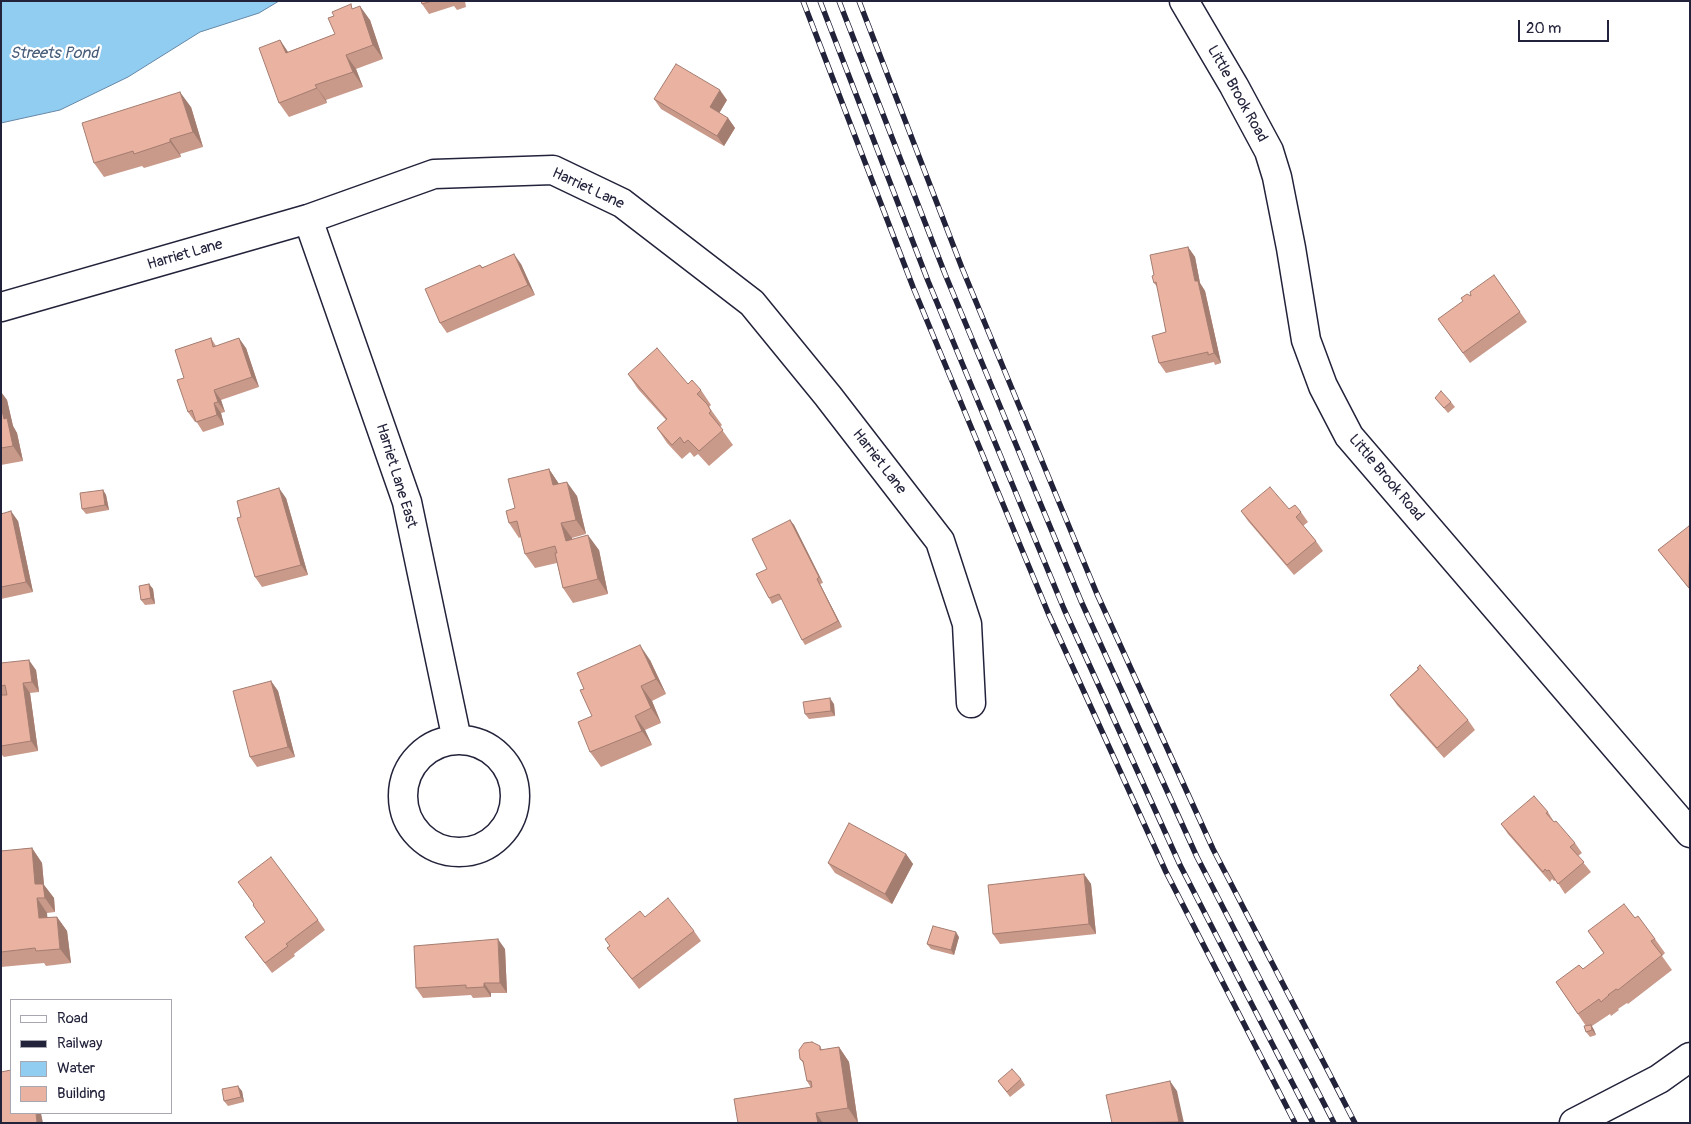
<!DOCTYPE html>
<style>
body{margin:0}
#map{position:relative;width:1691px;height:1124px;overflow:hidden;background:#fff;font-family:Pangolin,sans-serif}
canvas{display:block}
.frame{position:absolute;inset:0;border:2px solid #22223b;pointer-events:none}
.legend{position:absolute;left:10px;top:999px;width:162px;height:115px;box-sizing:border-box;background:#fff;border:1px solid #a7a7b1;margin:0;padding:6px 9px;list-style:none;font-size:15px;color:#22223b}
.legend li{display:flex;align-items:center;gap:10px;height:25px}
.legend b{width:25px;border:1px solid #a7a7b1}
.scale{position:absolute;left:1518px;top:20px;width:91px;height:22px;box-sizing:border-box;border:2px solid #22223b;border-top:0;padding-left:6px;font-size:15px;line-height:18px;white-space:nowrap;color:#22223b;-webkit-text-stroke:4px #fff;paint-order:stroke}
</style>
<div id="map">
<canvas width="1691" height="1124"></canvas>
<div class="frame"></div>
<ul class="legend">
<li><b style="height:6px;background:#fff"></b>Road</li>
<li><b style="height:6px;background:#22223b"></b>Railway</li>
<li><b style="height:14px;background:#91ccf1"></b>Water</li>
<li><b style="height:14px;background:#eab2a1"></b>Building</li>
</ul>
<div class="scale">20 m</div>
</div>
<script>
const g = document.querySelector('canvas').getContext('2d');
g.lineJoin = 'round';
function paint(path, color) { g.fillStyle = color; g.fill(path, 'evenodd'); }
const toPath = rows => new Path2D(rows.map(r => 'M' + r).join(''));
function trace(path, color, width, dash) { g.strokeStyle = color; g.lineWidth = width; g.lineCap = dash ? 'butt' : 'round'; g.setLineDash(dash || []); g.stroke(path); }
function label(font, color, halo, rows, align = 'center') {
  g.font = font + ' Pangolin,sans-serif'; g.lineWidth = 4.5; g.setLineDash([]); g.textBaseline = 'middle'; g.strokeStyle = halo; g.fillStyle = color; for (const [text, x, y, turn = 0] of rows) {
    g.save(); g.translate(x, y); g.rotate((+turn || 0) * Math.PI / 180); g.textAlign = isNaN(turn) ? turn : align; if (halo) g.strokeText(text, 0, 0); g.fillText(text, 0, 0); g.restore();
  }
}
const water = toPath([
 [1,1,279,1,259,13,200,32,128,77,60,110,1,123,1,1]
]);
const minor = toPath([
 [1184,1,1234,86,1269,151,1277,177,1291,248,1306,340,1323,386,1349,436,1690,833],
 [308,219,407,502,457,740],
 [1,307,308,219,434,174,553,170,622,203,752,303,828,396,940,541,967,624,971,703],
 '403 796a56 56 0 1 1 112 0a56 56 0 1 1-112 0Z',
 [1574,1123,1659,1079,1690,1057]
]);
const rail = toPath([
 [803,1,913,287,1049,615,1166,872,1295,1123],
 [820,1,928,281,1064,609,1180,865,1313,1123],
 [839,1,945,274,1081,601,1197,857,1334,1123],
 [859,1,962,268,1097,594,1213,849,1355,1123]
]);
const wall = toPath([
 [421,1,465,1,466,7,457,10,454,6,429,14,422,4],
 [354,8,370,20,383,59,356,69,363,87,326,100,327,103,289,117,279,103,280,40,288,52,335,34],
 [654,99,727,100,719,113,728,118,735,128,724,146,661,109],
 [191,107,203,147,180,154,181,157,144,168,142,166,104,177,94,163],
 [1188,247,1195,257,1200,283,1205,291,1221,363,1215,365,1214,362,1166,373,1159,363,1166,332,1158,288,1154,283,1154,275],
 [521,264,535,295,447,333,440,323,480,265,482,267],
 [1494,275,1527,322,1470,363,1438,319,1471,296],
 [211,338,216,346,246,348,259,387,221,400,225,412,221,413,224,425,203,432,196,421,195,422,188,412,184,378],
 [628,374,688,384,701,390,711,405,709,407,722,425,720,427,733,445,709,466,698,454,694,457,690,452,682,459,667,443,657,428,666,420,638,389],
 [1,392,7,400,13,426,17,433,23,461,1,465],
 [1435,398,1451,402,1455,407,1448,413],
 [549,469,559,484,577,496,586,534,572,538,572,539,599,550,608,594,573,603,563,588,557,563,535,568,525,554,521,537,519,538,509,523,515,508],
 [103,490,106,495,109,510,86,514,82,509],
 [286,498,308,575,262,587,255,577,241,517],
 [1289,509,1301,512,1308,522,1303,526,1316,541,1323,551,1294,575,1248,521,1241,511],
 [1,514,18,521,33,592,1,599],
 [790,520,794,525,823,583,820,584,842,627,805,645,802,640,782,599,772,604,769,598],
 [1690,526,1690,590,1658,550],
 [149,584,153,589,155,604,145,605,141,600],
 [650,660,666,694,652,701,661,723,645,730,652,745,601,767,590,752,592,716,584,689],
 [1,663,36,670,39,692,30,693,38,751,4,757,1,754],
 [1417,668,1468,720,1475,730,1444,758,1397,705,1390,695,1418,669],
 [271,681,278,691,295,757,257,767,250,757],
 [834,704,835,716,809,719,805,714],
 [1548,812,1554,822,1575,843,1582,853,1578,856,1591,872,1565,894,1556,880,1554,881,1552,879,1550,882,1508,834,1501,824],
 [32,848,42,863,44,885,54,898,55,912,47,913,47,918,57,917,67,931,71,963,46,966,44,963,1,967,1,851],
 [906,854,913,864,892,904,835,873,828,863],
 [1084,874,1091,884,1096,934,1000,944,993,934],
 [253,905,318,920,325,930,294,954,295,956,272,973,245,937,265,922],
 [645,917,694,931,701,941,639,989,607,948],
 [1635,918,1655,939,1665,953,1662,956,1672,970,1628,1004,1627,1003,1618,1009,1619,1010,1611,1016,1610,1014,1592,1026,1594,1030,1596,1035,1590,1037,1586,1032,1586,1026,1556,982,1583,969,1604,954,1588,931],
 [959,937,954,955,931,949,927,944],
 [505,949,507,993,491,993,491,997,473,998,471,995,423,998,416,988],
 [820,1046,822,1050,839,1047,849,1062,858,1123,738,1123,811,1088,807,1081,804,1064,800,1059],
 [1021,1079,1025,1085,1010,1097,998,1081],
 [242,1091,244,1102,228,1106,224,1101]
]);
const shadedWall = toPath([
 [360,6,370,20,383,59,373,45],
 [280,40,290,55,286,53],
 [346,55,356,69,363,87,353,72],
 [315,85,326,100,327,103],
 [720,90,727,100,717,117,710,107],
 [180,92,191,107,203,147,193,132],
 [728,118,735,128,724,146,717,136],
 [170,139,180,154,181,157,170,142],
 [1188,247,1195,257,1200,283,1205,291,1221,363,1214,353,1195,281],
 [514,254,521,264,535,295,528,285],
 [239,338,246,348,259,387,252,377],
 [214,390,221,400,225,412,218,402],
 [1,392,7,400,13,426,17,433,23,461,13,446,4,419,1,406],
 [214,403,221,413,224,425,217,415],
 [549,469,559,484,553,485],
 [567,482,577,496,586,534,576,520],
 [279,488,286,498,308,575,301,565],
 [103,490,106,495,109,510,105,505],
 [11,511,18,521,33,592,26,582],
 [790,520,794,525,823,583,819,577],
 [561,523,572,538,576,555,566,541],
 [588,535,599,550,608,594,598,579],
 [817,579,820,584,842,627,838,621],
 [149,584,153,589,155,604,151,598],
 [640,645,650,660,666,694,656,679],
 [29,660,36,670,39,692,32,682],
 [271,681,278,691,295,757,288,747],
 [23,683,30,693,38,751,31,741],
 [641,686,652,701,661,723,651,708],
 [830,698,834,704,835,716,831,711],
 [635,716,645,730,652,745,642,731],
 [32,848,42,863,44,885,54,898,55,912,35,884],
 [906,854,913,864,892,904,885,894],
 [1084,874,1091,884,1096,934,1089,924],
 [37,898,47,913,49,933,39,918],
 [57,917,67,931,71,963,60,949],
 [956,932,959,937,954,955,951,950],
 [498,939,505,949,507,993,500,983],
 [484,983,491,993,491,997,484,987],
 [1591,1025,1594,1030,1596,1035,1592,1030],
 [839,1047,849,1062,858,1123,848,1108],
 [1170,1081,1177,1091,1184,1123,1179,1122],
 [238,1086,242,1091,244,1102,241,1097],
 [36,1113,41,1113,43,1123,37,1123],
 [816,1113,823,1123,818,1123]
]);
const building = toPath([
 [421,1,432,1,422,4,421,1],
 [351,4,352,9,360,6,373,45,346,55,353,72,315,85,317,88,279,103,259,48,280,40,286,53,335,34,328,18,334,16,332,12,351,4],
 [676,64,720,90,710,107,728,118,717,136,654,99,676,64],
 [180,92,193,132,170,139,170,142,134,154,133,151,94,163,82,123,180,92],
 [1188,247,1195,281,1198,281,1214,353,1208,355,1208,352,1159,363,1152,336,1166,332,1156,282,1154,283,1152,276,1154,275,1150,255,1188,247],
 [514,254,528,285,440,323,425,289,480,265,482,268,514,254],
 [1494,275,1520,312,1463,353,1438,319,1463,301,1461,298,1467,294,1471,296,1470,292,1494,275],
 [211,338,213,347,239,338,252,377,214,390,218,402,214,403,217,415,196,422,192,410,188,412,177,380,184,378,175,350,211,338],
 [657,348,688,384,692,380,701,390,697,394,707,404,711,411,709,413,723,430,699,451,688,440,684,443,680,437,672,445,657,428,667,419,628,374,657,348],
 [1441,391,1451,402,1444,408,1435,398,1441,391],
 [1,406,4,419,7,418,13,446,1,448,1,406],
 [549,469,553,485,567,482,576,520,561,523,566,541,588,535,598,579,563,588,555,553,557,553,555,546,525,554,517,521,509,523,506,511,515,508,508,479,549,469],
 [1270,487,1289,509,1295,505,1301,512,1296,517,1316,541,1287,565,1241,511,1270,487],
 [279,488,301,565,255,577,237,518,241,517,237,501,279,488],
 [103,490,105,505,82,509,80,493,103,490],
 [11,511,26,582,1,587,1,514,11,511],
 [790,520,819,577,817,579,838,621,802,640,779,594,769,598,756,574,767,569,752,539,790,520],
 [1689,526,1690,526,1689,588,1658,550,1689,526],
 [149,584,151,598,141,600,139,586,149,584],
 [640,645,656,679,641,686,651,708,635,716,642,731,590,752,578,722,592,716,580,690,584,689,577,673,640,645],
 [29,660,32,682,23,683,31,741,1,746,1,695,7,695,5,685,1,686,1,663,29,660],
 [1420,665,1468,720,1437,748,1390,695,1419,669,1417,668,1420,665],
 [271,681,288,747,250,757,233,691,271,681],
 [830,698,831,711,805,714,803,702,830,698],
 [1534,796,1548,812,1546,813,1554,822,1556,821,1575,843,1570,847,1584,862,1558,884,1549,870,1547,871,1545,869,1543,872,1501,824,1534,796],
 [849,823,906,854,885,894,828,863,849,823],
 [32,848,35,884,43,884,45,898,37,898,39,918,57,917,60,949,36,951,35,948,1,952,1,851,32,848],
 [271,857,318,920,286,944,288,946,265,963,245,937,265,922,253,905,254,904,238,882,271,857],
 [1084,874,1089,924,993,934,988,885,1084,874],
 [668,898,694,931,632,979,607,948,610,946,605,939,640,911,645,917,668,898],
 [1624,904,1635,918,1638,916,1655,939,1651,941,1662,955,1618,990,1616,989,1608,995,1609,995,1601,1002,1599,999,1578,1014,1556,982,1579,965,1583,969,1604,953,1588,931,1624,904],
 [933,926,956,932,951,950,927,944,933,926],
 [498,939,500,983,484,983,484,987,466,988,466,985,416,988,414,946,498,939],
 [1591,1025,1592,1030,1586,1032,1584,1026,1591,1025],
 [812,1042,820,1046,820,1050,839,1047,848,1108,816,1113,818,1123,738,1123,734,1099,812,1087,811,1081,807,1081,803,1061,800,1059,799,1050,804,1043,812,1042],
 [1012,1069,1021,1079,1007,1092,998,1081,1012,1069],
 [11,1070,11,1113,36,1113,37,1123,1,1123,1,1072,11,1070],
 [1170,1081,1179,1122,1112,1123,1106,1095,1170,1081],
 [238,1086,241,1097,224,1101,222,1089,238,1086]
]);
const streetNames = [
 ["Little Brook Road",1237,94,61],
 ["Harriet Lane",588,189,25],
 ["Harriet Lane",185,255,-16],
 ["Harriet Lane",879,462,52],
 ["Harriet Lane East",396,476,73],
 ["Little Brook Road",1386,478,50]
];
const waterNames = [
 ["Streets Pond",54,54]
];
paint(water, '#91ccf1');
trace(water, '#6588a8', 1);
trace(minor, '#22223b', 31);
trace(minor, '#fff', 28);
trace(rail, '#22223b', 5.5);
trace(rail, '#fff', 4, [11]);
paint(wall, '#c9998a');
paint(shadedWall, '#a47d71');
paint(building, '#eab2a1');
trace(building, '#a47d71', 1);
label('15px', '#22223b', '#fff', streetNames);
label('italic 16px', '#495e7b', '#fff', waterNames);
</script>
